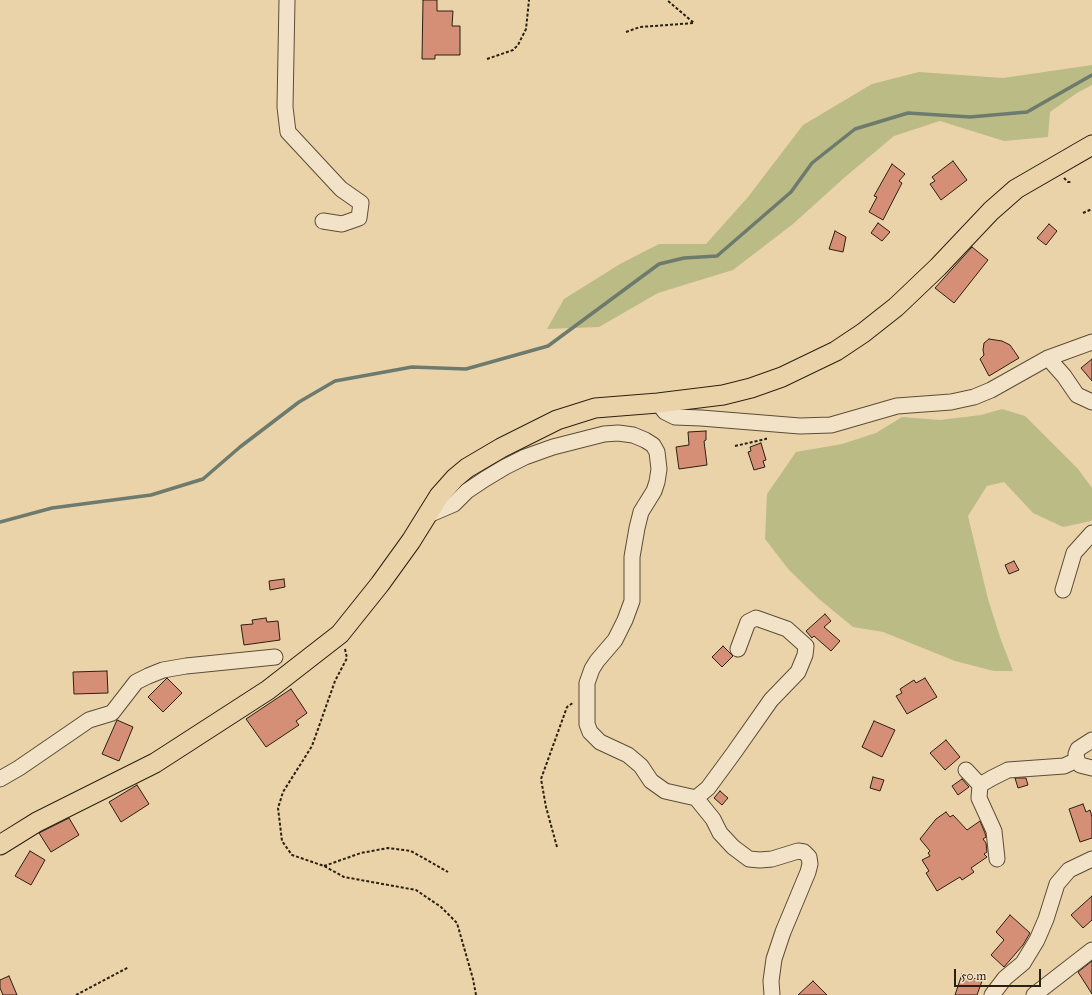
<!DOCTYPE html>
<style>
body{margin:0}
#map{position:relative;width:1092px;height:995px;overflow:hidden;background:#ebd3a9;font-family:"IM FELL Great Primer",serif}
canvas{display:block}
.scale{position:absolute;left:954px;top:969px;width:87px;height:18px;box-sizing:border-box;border:2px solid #2b2011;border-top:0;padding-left:5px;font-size:12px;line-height:14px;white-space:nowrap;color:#2b2011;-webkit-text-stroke:3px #f2e2c7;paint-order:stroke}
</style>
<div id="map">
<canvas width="1092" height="995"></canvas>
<div class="scale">50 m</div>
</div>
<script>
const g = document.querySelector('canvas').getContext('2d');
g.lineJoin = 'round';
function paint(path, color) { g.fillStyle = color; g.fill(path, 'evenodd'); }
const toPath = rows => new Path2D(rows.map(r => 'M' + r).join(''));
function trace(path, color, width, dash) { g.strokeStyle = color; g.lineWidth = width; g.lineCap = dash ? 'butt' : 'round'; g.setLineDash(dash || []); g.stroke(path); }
const green = toPath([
 [1092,65,1092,85,1077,93,1050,112,1048,137,1004,141,940,121,894,136,844,178,793,224,733,270,658,293,599,327,547,329,564,299,620,264,659,244,706,244,748,197,803,125,872,84,919,72,1003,78],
 [1002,409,1025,416,1078,469,1092,488,1092,519,1091,521,1063,527,1033,513,1004,482,987,486,968,516,988,599,1000,637,1013,671,994,671,955,661,883,632,853,627,819,599,789,570,765,539,767,494,796,452,842,444,876,433,902,417,940,420,981,415]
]);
const stream = toPath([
 [0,522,52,508,151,495,203,479,240,447,299,402,335,381,412,367,466,369,548,346,659,264,684,258,717,256,791,192,812,163,855,129,908,113,970,117,1027,112,1092,75]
]);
const building = toPath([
 [423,0,437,0,437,11,453,11,452,26,460,26,460,55,435,55,435,59,422,59,423,0],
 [953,161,967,180,941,200,930,184,935,181,932,177,953,161],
 [892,164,905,174,899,181,902,183,883,220,869,212,877,197,874,196,892,164],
 [878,223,890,232,882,241,871,233,878,223],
 [1049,224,1057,231,1046,245,1037,238,1049,224],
 [835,231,846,237,843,252,829,249,835,231],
 [972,247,988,260,954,303,935,288,972,247],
 [989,339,1002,341,1010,345,1019,358,989,376,980,359,984,355,983,350,984,343,989,339],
 [1092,359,1092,381,1081,368,1092,359],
 [706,431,706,440,704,441,707,465,679,469,676,447,689,445,688,432,706,431],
 [761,443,766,460,763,461,765,467,754,470,748,452,751,451,750,447,761,443],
 [1014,561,1019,570,1009,574,1005,565,1014,561],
 [284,579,285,587,270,590,269,581,284,579],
 [825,614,831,621,824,627,840,641,831,651,814,636,812,638,806,631,825,614],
 [266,618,267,622,278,621,280,640,244,645,241,625,253,624,252,620,266,618],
 [723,646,733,656,722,667,712,657,723,646],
 [107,671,108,693,74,694,73,672,107,671],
 [167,678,182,693,163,712,148,697,167,678],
 [925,678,937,697,907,714,896,696,902,693,900,689,914,680,916,683,925,678],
 [291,689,307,713,296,721,299,725,266,747,246,719,291,689],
 [117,720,133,727,119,761,102,754,117,720],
 [874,721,895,730,882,757,862,747,874,721],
 [946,740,960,757,945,770,930,753,946,740],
 [873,777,884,780,880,791,870,788,873,777],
 [1015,778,1026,778,1028,785,1018,788,1015,778],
 [962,779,969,787,958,795,952,786,962,779],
 [137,785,149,804,121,822,109,802,137,785],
 [720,791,728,798,722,805,714,798,720,791],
 [1083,804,1086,812,1090,810,1092,817,1092,838,1080,842,1069,809,1083,804],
 [946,812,950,817,953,815,967,830,980,821,985,833,986,837,983,839,986,843,987,852,984,854,987,857,971,868,974,872,962,880,960,877,937,891,926,873,929,871,922,860,930,856,928,853,930,851,920,839,936,819,946,812],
 [69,818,79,835,51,852,39,833,69,818],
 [30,851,45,860,31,885,15,876,30,851],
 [1092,896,1092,920,1083,928,1071,915,1092,896],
 [1010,915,1030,933,1023,945,1004,967,991,955,1004,940,996,932,1010,915],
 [1092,961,1092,994,1078,972,1092,961],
 [962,974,982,981,977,995,955,995,962,974],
 [9,976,17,995,3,995,0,988,0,980,9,976],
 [813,981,827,995,798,995,813,981]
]);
const path = toPath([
 [626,32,640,27,694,23,667,0],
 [487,59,513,50,518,45,526,29,529,0],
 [1064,178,1068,182,1072,182],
 [1083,213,1092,209],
 [735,446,766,439,766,437],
 [345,649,347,658,335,681,312,746,283,792,278,808,282,841,292,855,324,866,344,877,416,890,441,907,457,923,473,979,476,995],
 [557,847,546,807,541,779,567,707,574,702],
 [324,866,361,853,388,848,411,851,448,872],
 [76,995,129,967]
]);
const minor = toPath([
 [287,0,285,107,288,132,341,189,361,203,359,218,342,224,323,221],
 [1048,358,1064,376,1077,395,1092,402],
 [658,403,665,412,675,417,701,418,800,426,831,425,897,406,951,402,974,397,991,390,1048,358,1092,342],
 [426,516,454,504,467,491,485,479,505,467,525,457,553,447,604,434,618,433,633,435,645,440,653,445,657,452,659,469,657,482,654,491,641,512,637,528,632,557,632,601,625,620,615,640,597,661,592,669,587,683,587,724,590,732,600,742,628,755,641,766,651,781,665,791,696,798,713,819,720,833,733,847,749,859,760,860,772,859,798,851,804,852,809,857,810,864,808,872,783,932,774,959,771,981,772,995],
 [1063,590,1074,553,1092,533],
 [1092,740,1078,749,1076,754,1077,760,1080,765,1092,768],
 [966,770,980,785,992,778,1008,770,1064,766,1077,760],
 [0,779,19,768,89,720,112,713,136,682,148,676,163,670,186,666,275,657],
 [980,785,979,798,994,831,997,859],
 [696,798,708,788,733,754,771,700,798,672,805,655,806,646,787,629,756,618,748,622,738,649],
 [992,995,1005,978,1023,963,1037,940,1046,919,1057,884,1069,870,1092,859],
 [1034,995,1092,950]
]);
const major = toPath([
 [0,845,37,822,155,763,268,690,340,634,380,584,411,541,439,496,455,478,467,468,501,448,557,420,595,408,658,403,723,395,751,388,782,377,836,351,863,333,896,307,938,267,991,211,1016,189,1092,145]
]);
paint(green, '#bbbb85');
trace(stream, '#6c7b6d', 3.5);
paint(building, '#d48f76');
trace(building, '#2b2011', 1);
trace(minor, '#5b4d37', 17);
trace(major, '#2b2011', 21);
trace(path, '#2b2011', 2, [3, 2]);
trace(minor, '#f2e2c7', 15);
trace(major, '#ebd3a9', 19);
</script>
